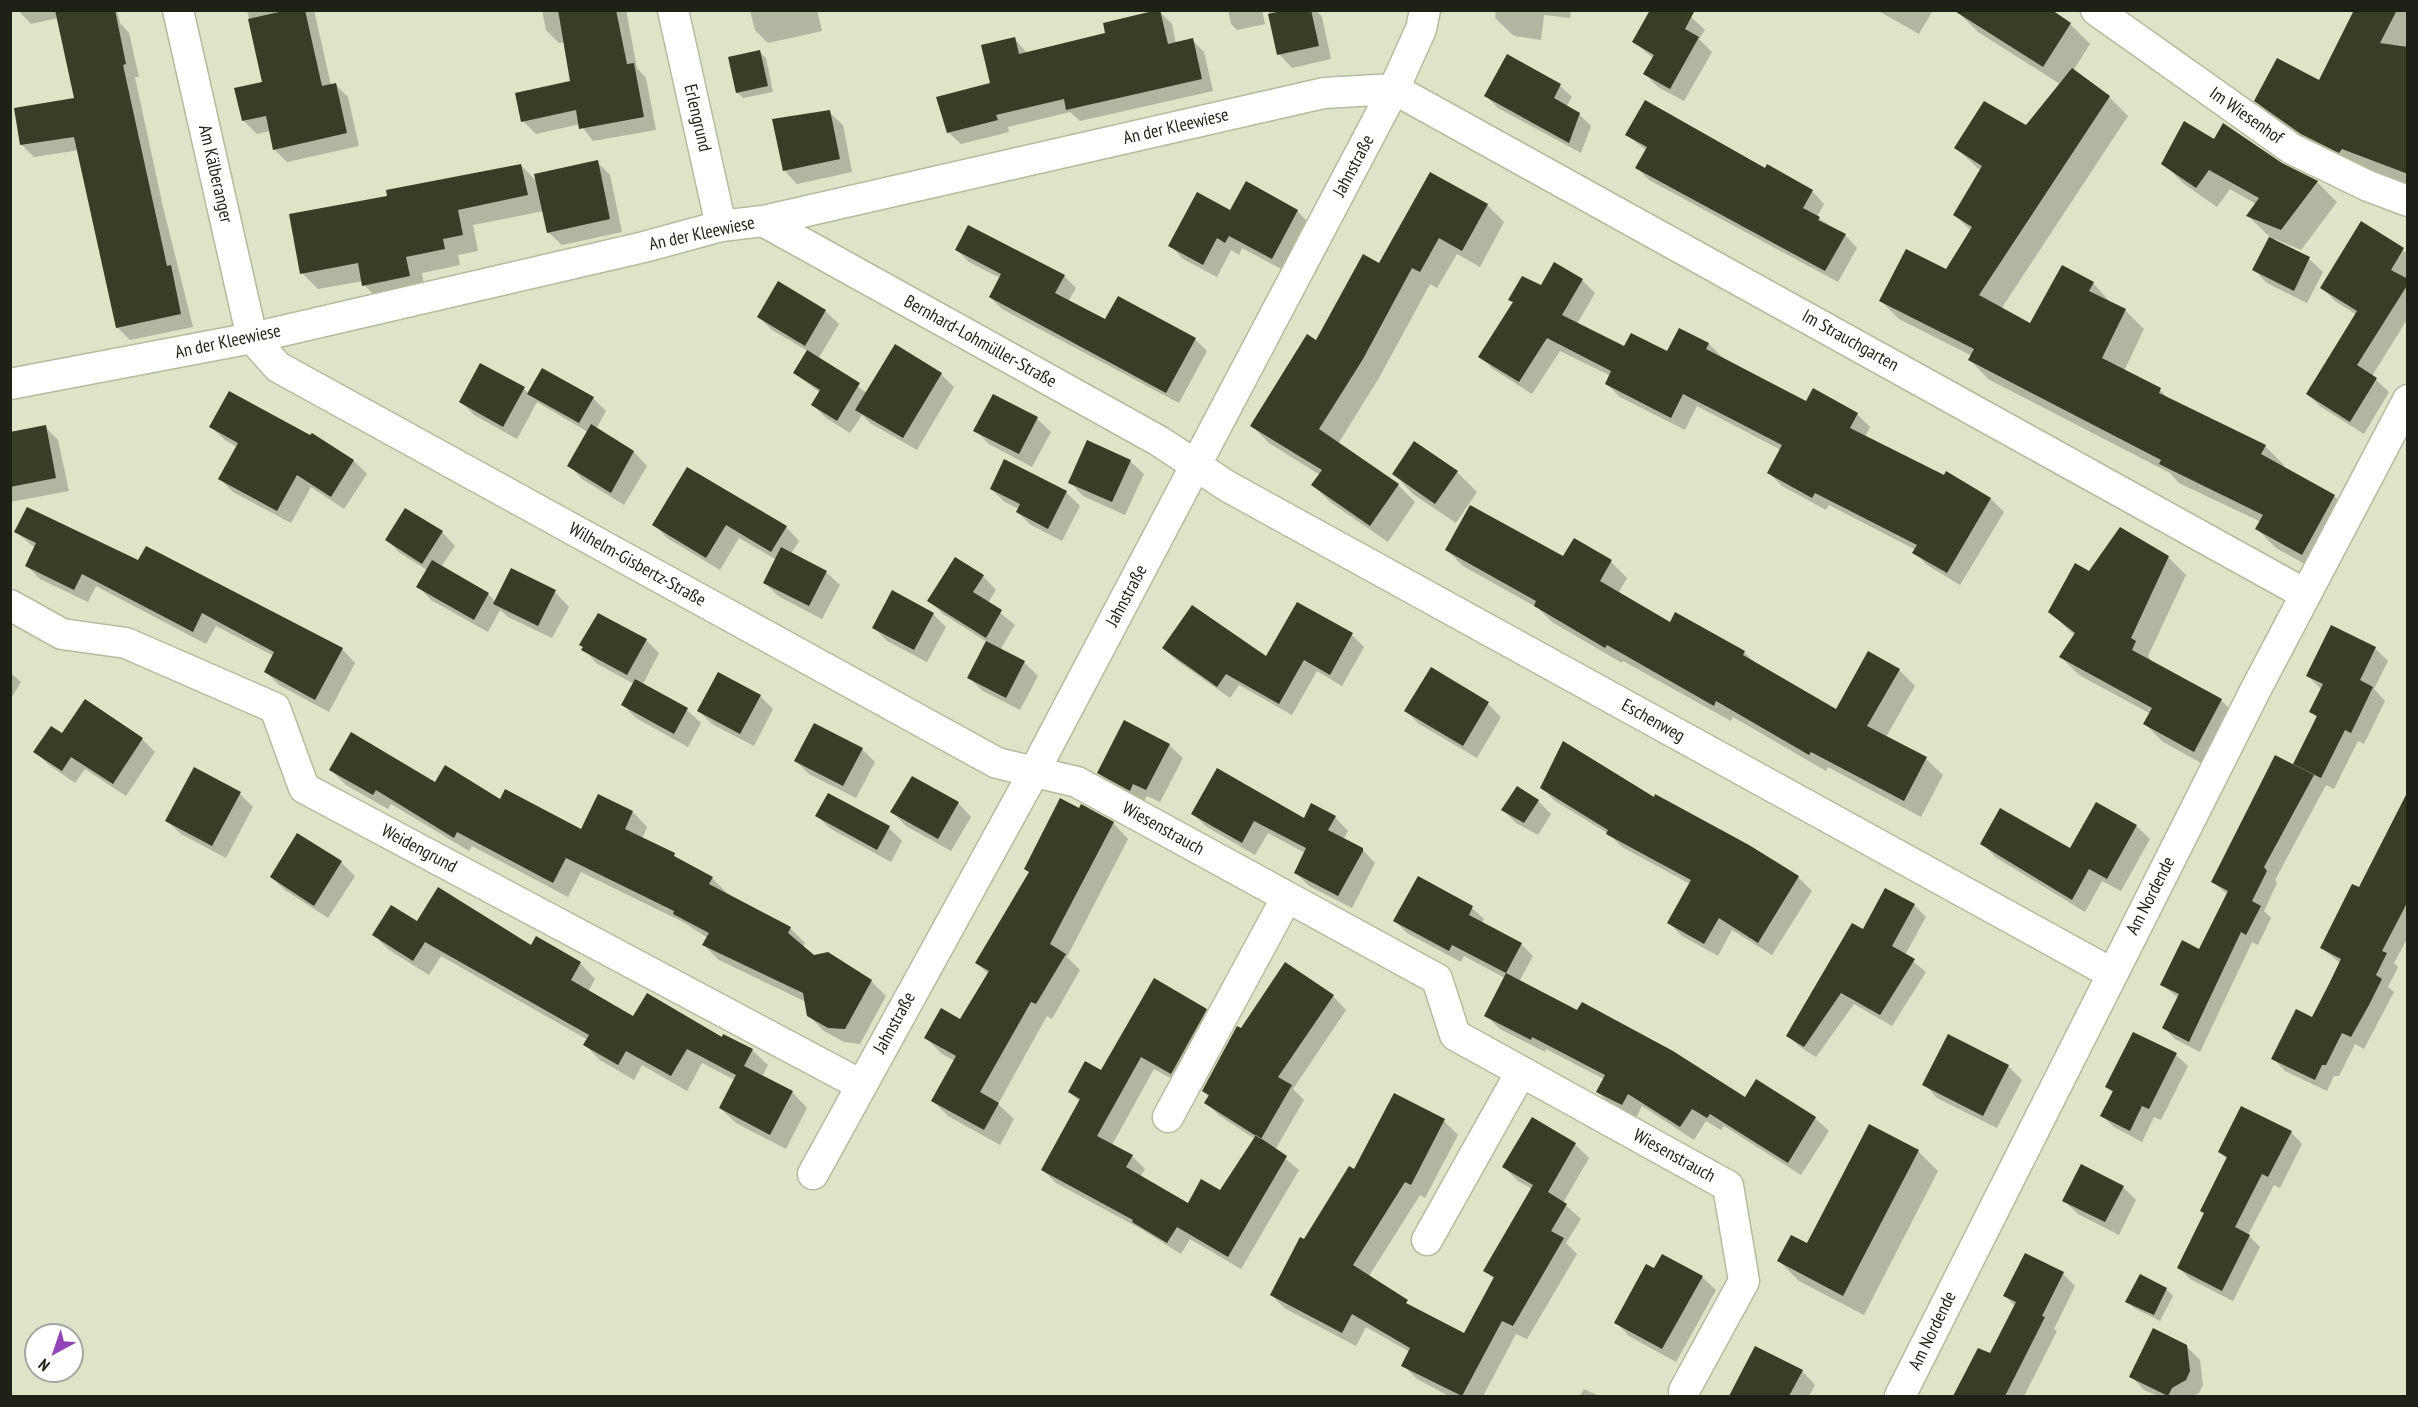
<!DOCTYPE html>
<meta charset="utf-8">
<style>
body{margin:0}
#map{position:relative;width:2418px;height:1407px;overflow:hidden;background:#dde4c7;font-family:"PT Sans Narrow",sans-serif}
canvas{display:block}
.frame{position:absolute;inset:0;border:12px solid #1f2117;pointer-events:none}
.north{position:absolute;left:24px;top:1323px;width:60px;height:60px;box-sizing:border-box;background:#fff;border:2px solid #a5a6a2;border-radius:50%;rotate:220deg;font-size:16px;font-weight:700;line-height:24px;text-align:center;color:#1f2117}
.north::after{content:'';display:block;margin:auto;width:21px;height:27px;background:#9245b6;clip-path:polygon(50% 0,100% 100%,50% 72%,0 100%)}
</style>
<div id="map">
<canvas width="2418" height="1407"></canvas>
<div class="frame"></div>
<div class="north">N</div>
</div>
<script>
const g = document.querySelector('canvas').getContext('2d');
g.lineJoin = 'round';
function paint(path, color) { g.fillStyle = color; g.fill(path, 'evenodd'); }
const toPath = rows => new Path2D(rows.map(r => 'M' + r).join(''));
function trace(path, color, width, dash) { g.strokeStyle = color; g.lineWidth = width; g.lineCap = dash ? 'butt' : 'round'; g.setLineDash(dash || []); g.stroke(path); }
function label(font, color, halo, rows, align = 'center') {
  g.font = font + ' "PT Sans Narrow",sans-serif'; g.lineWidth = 6; g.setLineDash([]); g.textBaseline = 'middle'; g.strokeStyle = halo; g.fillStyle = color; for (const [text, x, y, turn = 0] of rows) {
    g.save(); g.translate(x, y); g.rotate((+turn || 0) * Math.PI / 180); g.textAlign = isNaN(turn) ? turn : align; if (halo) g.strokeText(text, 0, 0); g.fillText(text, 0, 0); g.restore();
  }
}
const shadow = toPath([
 [18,10,117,10,120,23,129,33,139,77,135,77,163,207,193,327,130,340,117,327,79,150,34,157,21,144,75,99,58,18,31,24],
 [247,10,314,10,331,85,335,84,348,97,359,146,287,162,274,149,270,131,257,134,244,121,264,83],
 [542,10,626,10,637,68,646,78,656,130,593,141,580,124,536,134,523,121,572,82,565,42,559,43,546,30],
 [750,10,817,10,822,31,768,43,755,30],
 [1228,10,1262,10,1265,24,1237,30,1231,24],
 [1276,10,1316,10,1322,17,1331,59,1292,68,1279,54,1269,12],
 [1496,10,1571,10,1570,18,1544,15,1541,40,1514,36,1495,18],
 [1877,10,1933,10,1919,34],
 [2356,10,2408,10,2408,187,2363,176,2280,125,2256,101,2320,82],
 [1159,11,1172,24,1176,44,1192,40,1204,52,1213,91,1080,121,1070,112,1008,127,1009,132,961,144,948,132,991,84,1015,39,1027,53,1107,34],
 [1958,12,2070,24,2090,44,2073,71,2109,97,2128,116,2001,309,2030,325,2062,267,2093,283,2111,303,2125,310,2144,329,2124,371,2160,390,2170,400,2265,446,2284,465,2282,467,2334,496,2353,515,2321,573,2276,548,2257,529,2261,522,2179,483,2170,473,1988,379,1970,360,1972,356,1899,319,1880,300,1946,271,1971,231,1955,215,1981,171,1956,148,2026,127,2060,84,1978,32],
 [1691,17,1705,30,1699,39,1712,52,1684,101,1658,87,1645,74,1654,59,1634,42],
 [759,51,766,58,773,92,743,98,737,92],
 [1507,56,1560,86,1572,97,1566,107,1579,114,1591,126,1581,153,1498,108,1486,96],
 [829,112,843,125,852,172,797,184,784,170],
 [1627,135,1766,170,1812,191,1824,204,1817,217,1845,235,1857,248,1838,282,1649,180,1637,168,1647,151],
 [597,162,610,175,622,232,562,245,548,232,544,211,473,225,478,251,458,255,460,265,422,273,425,292,380,301,364,285,363,281,318,289,302,273,389,198,521,165,537,182],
 [2163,163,2281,164,2317,182,2337,202,2301,250,2275,239,2274,241,2309,259,2323,272,2307,303,2267,283,2254,270,2270,237,2248,216,2256,204,2230,189,2217,207,2183,183],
 [1247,183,1297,211,1311,225,1285,271,1242,248,1239,255,1231,250,1217,277,1183,259,1170,245,1231,212],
 [1487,205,1504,222,1480,267,1457,254,1437,288,1430,284,1380,376,1338,444,1398,485,1415,502,1388,542,1330,502,1313,485,1320,475,1269,443,1252,426,1379,265],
 [2362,224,2408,254,2408,318,2372,376,2389,392,2364,434,2321,407,2307,394,2357,315,2335,301,2322,288],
 [957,250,1064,276,1076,288,1068,302,1106,321,1195,339,1207,351,1179,403,1002,309,990,297,1000,278,969,262],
 [1582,280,1595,293,1577,324,1625,348,1668,353,1680,330,1709,344,1722,357,1807,403,1813,391,1857,414,1870,427,1865,437,1945,477,1947,473,1991,499,2004,512,1960,585,1927,565,1914,552,1916,550,1829,505,1826,510,1782,486,1769,473,1781,450,1697,406,1685,430,1620,397,1607,384,1611,376,1560,351,1532,394,1493,369,1480,356,1514,303,1510,300,1542,287],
 [825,311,839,324,818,359,867,393,941,374,954,387,917,450,870,423,862,415,850,433,826,418,813,405,820,393,795,373,808,351,772,330,759,317],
 [524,389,529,394,593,398,606,411,596,429,634,452,647,466,624,505,582,479,569,465,588,432,537,402,517,439,474,415,461,402],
 [994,396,1037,419,1051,432,1032,467,989,444,975,430],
 [45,427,58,440,69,491,10,502,10,434],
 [211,427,312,435,354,461,367,474,344,509,311,487,291,523,233,492,220,479,237,447,225,440],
 [1130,461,1144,474,1125,515,1083,496,1070,482],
 [1005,462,1067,493,1080,506,1062,541,1031,525,1017,512,1019,509,1005,502,991,489],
 [688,469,786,527,799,541,791,554,826,572,840,585,822,619,778,596,765,583,777,560,739,538,720,570,667,538,654,524],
 [1457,472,1477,492,1456,523,1413,494,1394,474],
 [2120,529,2168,557,2186,575,2148,656,2152,663,2221,700,2239,718,2212,769,2163,742,2145,724,2151,714,2079,675,2061,657,2075,636,2050,612,2089,573],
 [16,532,139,562,342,649,355,663,329,712,279,685,266,672,274,656,216,626,206,644,96,586,88,602,40,579,27,566,35,548],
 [442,532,455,546,441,567,488,594,496,602,511,570,556,593,569,607,552,638,508,617,500,610,488,632,431,600,418,586,427,570,400,553,387,540],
 [1447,550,1611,562,1627,578,1619,592,1670,624,1744,652,1757,665,1837,711,1899,670,1915,686,1886,737,1926,759,1943,775,1921,817,1828,767,1826,771,1733,717,1731,721,1623,661,1622,663,1552,622,1538,608,1463,566],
 [983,576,996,590,988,603,1015,625,1000,650,1024,662,1038,676,1020,710,983,691,969,678,987,642,943,614,929,600],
 [1298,604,1352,635,1364,647,1342,686,1317,671,1292,715,1239,685,1230,698,1176,660,1163,648,1267,658],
 [933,614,946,627,927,662,887,641,873,627],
 [646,640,659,653,643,684,687,710,701,723,688,747,636,718,622,704,634,684,596,663,581,645],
 [2375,648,2388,661,2374,689,2385,701,2364,744,2358,741,2334,789,2326,785,2275,880,2277,883,2264,911,2271,918,2258,945,2252,942,2200,1052,2175,1039,2164,1028,2178,998,2161,984,2200,951,2228,895,2213,882,2301,769,2295,763,2318,718,2311,712,2321,689,2308,676],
 [1431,669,1488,704,1501,717,1477,758,1419,724,1406,711],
 [10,672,21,682,10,700],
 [760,696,773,709,754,746,712,724,699,711],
 [63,735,142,739,155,752,126,796,85,769,75,783,49,765,35,752],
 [1169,745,1183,758,1160,802,1147,796,1143,803,1112,786,1099,773],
 [862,749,875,762,856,798,809,774,796,761],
 [331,770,435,784,501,801,582,832,599,796,633,812,647,827,642,839,712,878,727,893,726,895,790,928,805,943,803,947,814,956,871,981,886,996,860,1044,844,1042,824,1031,808,1015,806,1002,719,960,704,945,708,938,683,922,581,872,568,897,472,846,469,851,391,804,388,809,346,785],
 [1542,788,1654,799,1748,847,1799,878,1812,891,1772,955,1732,930,1718,956,1682,936,1669,923,1690,884,1622,847,1609,834,1555,801],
 [240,794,253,807,226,858,181,834,167,821],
 [2408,795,2408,937,2394,963,2398,967,2388,987,2394,992,2364,1049,2355,1044,2339,1076,2334,1076,2327,1091,2285,1071,2273,1058,2313,1019,2341,964,2322,948,2359,889],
 [1538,801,1551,814,1538,835,1516,823,1503,810],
 [958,803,971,817,951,851,906,826,892,812],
 [1193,814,1305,820,1335,817,1348,831,1343,840,1362,849,1375,863,1352,908,1309,886,1295,872,1305,853,1268,833,1255,855,1207,827],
 [817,816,889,828,902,841,891,862,831,829],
 [1113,823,1128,839,1067,957,1080,970,1052,1019,1047,1016,998,1104,1014,1119,1000,1145,948,1116,933,1101,955,1061,942,1054,926,1038,961,1021,988,974,977,963],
 [2136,826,2150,839,2121,891,2102,881,2085,912,1995,857,1982,843,2071,850],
 [298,835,341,862,355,876,328,918,285,890,271,877],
 [1418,878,1472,908,1484,919,1482,924,1521,944,1533,956,1519,982,1746,1099,1757,1081,1815,1118,1829,1131,1801,1175,1724,1126,1721,1130,1706,1121,1694,1140,1642,1106,1636,1118,1611,1105,1598,1092,1604,1079,1546,1049,1545,1052,1500,1029,1486,1015,1505,978,1464,956,1461,962,1407,933,1395,921],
 [1914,905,1926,917,1905,955,1926,972,1892,1026,1854,1004,1816,1057,1800,1047,1788,1036,1864,931],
 [418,923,531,947,580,963,595,979,588,992,634,1018,722,1039,752,1050,768,1065,762,1077,792,1092,807,1108,786,1149,736,1123,720,1108,735,1080,702,1063,687,1091,642,1065,634,1080,600,1060,585,1045,588,1040,441,956,429,975,389,950,374,935],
 [1333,996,1346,1010,1293,1089,1304,1100,1275,1150,1299,1170,1241,1269,1190,1239,1181,1254,1141,1229,1056,1183,1043,1170,1080,1102,1070,1092,1206,1010,1219,1023,1185,1086,1154,1069,1112,1145,1132,1156,1145,1169,1140,1177,1189,1205,1221,1192,1255,1139,1220,1116,1206,1103,1209,1097,1203,1091,1241,1030],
 [1949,1036,2008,1066,2022,1080,1997,1128,1937,1098,1924,1084],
 [2176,1055,2188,1066,2161,1120,2154,1117,2142,1142,2114,1127,2102,1116,2113,1093,2107,1087],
 [1395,1095,1444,1121,1458,1135,1425,1198,1420,1195,1369,1276,1415,1310,1465,1335,1494,1279,1485,1271,1532,1189,1518,1181,1504,1167,1575,1144,1589,1158,1563,1203,1581,1219,1566,1243,1577,1254,1527,1339,1516,1334,1483,1396,1449,1396,1417,1379,1403,1365,1410,1352,1366,1327,1356,1346,1286,1309,1271,1295,1304,1241,1355,1171],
 [2291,1132,2302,1144,2280,1188,2274,1185,2248,1235,2260,1247,2233,1301,2190,1279,2179,1268,2205,1214,2228,1160,2219,1152],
 [1918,1151,1938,1171,1864,1315,1799,1281,1779,1261,1808,1245],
 [2123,1187,2136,1200,2119,1235,2078,1214,2064,1201],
 [1655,1270,1702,1277,1716,1290,1676,1362,1629,1336,1616,1322],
 [2063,1274,2075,1286,2054,1329,2057,1331,2024,1396,1955,1396,1979,1350,1990,1355,2015,1306,2005,1296],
 [2140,1276,2166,1289,2173,1296,2160,1321,2134,1308,2127,1301],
 [2186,1346,2200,1360,2203,1385,2199,1393,2193,1396,2158,1396,2144,1390,2131,1376],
 [1756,1348,1802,1371,1815,1385,1809,1396,1730,1396],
 [1584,1389,1599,1396,1580,1396]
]);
const building = toPath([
 [55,10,115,10,126,64,123,65,151,193,167,266,171,265,181,314,116,328,74,137,20,145,14,108,74,98],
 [288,10,305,10,322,86,336,83,347,133,273,150,266,116,242,121,234,88,262,82,248,19],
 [558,10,616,10,627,64,634,63,644,117,579,129,576,110,521,122,515,93,570,81],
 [1157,10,1160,10,1168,44,1193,38,1202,79,1066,110,1064,99,996,115,998,120,947,133,936,97,990,83,981,45,1015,37,1019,54,1105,33,1103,23],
 [1286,10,1311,10,1319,46,1277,55,1268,14],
 [1650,10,1695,10,1685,29,1699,37,1670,89,1643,74,1654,55,1632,42],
 [1953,10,2052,10,2071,23,2043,67],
 [2354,10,2397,10,2380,43,2408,47,2408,174,2342,149,2339,153,2301,134,2254,101,2277,58,2319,80],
 [760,50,768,86,736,93,728,57],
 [1507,54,1561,84,1554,98,1580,113,1569,143,1484,96],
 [2072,68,2110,96,1979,295,2030,323,2062,265,2094,282,2089,291,2126,309,2102,358,2161,388,2159,393,2266,445,2261,454,2335,495,2302,555,2255,529,2263,515,2159,464,2161,460,1968,360,1974,349,1879,301,1906,249,1946,269,1972,227,1953,215,1982,166,1954,148,1984,101,2026,125],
 [1645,100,1765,168,1767,164,1813,190,1803,208,1820,217,1818,220,1846,234,1825,271,1635,168,1647,147,1625,135],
 [830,110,840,159,783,171,772,119],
 [2184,121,2214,139,2223,123,2282,163,2318,181,2281,230,2246,216,2259,198,2209,170,2196,188,2161,164],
 [598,160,610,219,547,233,534,174],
 [521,164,528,195,458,210,463,235,443,239,445,249,406,257,410,276,362,286,358,263,300,274,289,214,387,196,386,190],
 [1430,172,1488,204,1462,251,1439,238,1420,272,1412,268,1363,359,1319,429,1399,484,1370,526,1311,485,1322,470,1250,426,1307,334,1316,340,1363,254,1379,263],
 [1246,181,1298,210,1272,259,1229,236,1225,243,1217,238,1203,265,1168,246,1197,192,1230,210],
 [2361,221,2404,248,2391,270,2408,279,2408,284,2357,365,2377,378,2350,422,2306,394,2357,311,2320,288],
 [968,225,1065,275,1055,293,1105,319,1118,296,1196,338,1166,393,989,297,1001,274,955,250],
 [2269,237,2310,257,2294,291,2252,270],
 [1554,262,1583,279,1562,315,1624,346,1631,333,1667,351,1679,328,1709,343,1706,349,1806,401,1813,388,1858,413,1850,428,1944,475,1946,471,1991,498,1947,573,1912,553,1917,545,1815,493,1812,498,1767,473,1782,445,1683,394,1671,418,1605,384,1611,371,1547,338,1519,382,1478,357,1513,302,1508,300,1522,276,1541,285],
 [778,281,826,310,805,346,757,317],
 [895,344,942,373,903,438,855,410],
 [807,350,860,383,837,421,811,405,820,390,793,373],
 [480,363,525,387,503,427,459,402],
 [542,368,594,397,579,423,527,394],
 [229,391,310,435,312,433,354,460,331,497,297,475,277,511,218,479,238,443,209,427],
 [993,394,1038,417,1019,454,973,431],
 [591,424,634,451,611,493,567,466],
 [46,425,56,478,10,487,10,432],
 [1087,440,1131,460,1112,502,1068,483],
 [1414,441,1458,471,1435,504,1392,474],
 [1004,459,1067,491,1048,529,1016,512,1020,504,990,489],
 [687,467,787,526,771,552,726,525,706,558,652,525],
 [1470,505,1563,556,1574,538,1612,560,1600,581,1670,622,1675,612,1745,651,1743,655,1836,709,1868,651,1900,669,1867,726,1927,757,1904,801,1811,752,1809,755,1716,701,1714,706,1607,645,1605,648,1534,606,1536,601,1445,550],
 [27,507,138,560,146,546,343,648,315,700,264,672,274,652,202,613,193,632,82,574,74,590,25,566,36,543,14,532],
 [405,508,443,531,422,564,385,540],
 [2120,527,2169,556,2131,638,2136,641,2132,650,2222,699,2194,752,2143,724,2152,708,2059,657,2075,633,2048,612,2075,563,2089,571],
 [781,547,827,571,809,606,763,583],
 [955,557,984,575,973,592,1002,610,986,638,927,601],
 [432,560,489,593,474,620,416,587],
 [511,568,556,590,538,626,493,604],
 [892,590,934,613,914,650,872,628],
 [1297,602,1353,633,1330,675,1304,660,1279,704,1226,674,1217,687,1162,648,1192,605,1266,656],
 [598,613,647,639,627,675,581,650,583,647,579,645],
 [2331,625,2376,647,2360,680,2373,687,2351,733,2345,730,2321,778,2293,764,2317,716,2309,712,2323,684,2306,676],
 [986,641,1025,661,1006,698,967,678],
 [1431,667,1489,702,1463,746,1404,711],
 [718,672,761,695,740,734,697,711],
 [635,679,688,708,674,734,621,705],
 [85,699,143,738,113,784,71,757,62,771,33,752,51,726,62,733],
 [1124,720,1170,744,1146,790,1133,784,1130,791,1097,773],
 [814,723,863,748,843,786,794,761],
 [351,732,435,782,445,765,500,799,505,789,581,829,598,794,633,811,625,829,675,853,674,856,713,877,709,884,791,927,788,933,814,955,828,952,872,980,845,1029,828,1028,807,1016,803,993,702,945,709,933,673,914,674,911,566,858,553,883,457,832,454,838,376,790,373,795,329,770],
 [1563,741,1654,797,1655,794,1749,845,1799,876,1758,943,1719,918,1704,944,1667,923,1691,880,1606,834,1608,830,1540,788],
 [2275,755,2314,775,2264,867,2267,871,2252,901,2261,906,2246,935,2241,932,2189,1042,2162,1028,2179,994,2160,985,2182,940,2199,949,2228,891,2211,882],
 [194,767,241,792,212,846,165,821],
 [1217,768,1304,818,1311,803,1336,816,1328,830,1363,848,1363,851,1338,896,1294,873,1306,848,1254,821,1242,843,1191,814],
 [912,776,959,802,938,839,890,812],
 [1517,786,1539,800,1524,823,1501,810],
 [2408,791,2408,901,2382,951,2387,953,2376,975,2382,979,2369,1005,2351,1037,2342,1033,2326,1065,2322,1065,2315,1080,2271,1059,2296,1009,2312,1017,2329,984,2341,959,2320,948,2352,884,2359,887],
 [828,793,890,826,877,850,815,816],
 [1060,798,1079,808,1081,804,1114,822,1050,944,1066,954,1036,1004,1031,1002,980,1092,999,1103,984,1130,931,1101,956,1056,924,1038,941,1008,960,1019,989,971,975,963,1029,872,1024,869],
 [2096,802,2137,825,2107,879,2089,869,2072,900,1980,844,2000,808,2070,848],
 [297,833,342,861,314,906,270,877],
 [1418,876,1473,906,1469,915,1522,943,1506,973,1452,945,1449,951,1393,921],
 [438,887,531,945,536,936,581,962,571,980,633,1016,647,993,722,1037,723,1034,753,1049,744,1066,793,1091,770,1135,719,1108,736,1075,687,1049,671,1076,626,1051,618,1065,583,1045,589,1035,425,942,413,961,372,935,391,905,417,921],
 [1885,888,1915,904,1892,946,1915,959,1880,1015,1841,993,1804,1047,1786,1036,1852,923,1863,929],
 [1285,962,1334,995,1278,1077,1292,1085,1261,1139,1204,1103,1209,1095,1202,1091,1237,1026,1241,1028],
 [1506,973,1577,1010,1582,1002,1673,1051,1745,1097,1756,1079,1816,1117,1788,1163,1710,1114,1707,1118,1692,1109,1680,1127,1628,1094,1622,1105,1596,1092,1605,1075,1532,1037,1531,1040,1484,1016],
 [1154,978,1207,1009,1171,1074,1141,1057,1097,1136,1133,1155,1126,1167,1188,1203,1201,1179,1220,1190,1256,1135,1287,1156,1228,1257,1177,1227,1167,1243,1132,1222,1133,1220,1041,1170,1080,1099,1068,1092,1085,1061,1101,1070],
 [2133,1032,2177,1053,2149,1109,2142,1106,2130,1131,2100,1116,2113,1091,2105,1087],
 [1948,1034,2009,1065,1983,1116,1922,1085],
 [1394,1093,1445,1119,1411,1185,1405,1182,1353,1265,1408,1300,1406,1303,1464,1333,1494,1277,1483,1271,1533,1185,1502,1167,1532,1117,1576,1143,1548,1192,1567,1204,1551,1231,1564,1238,1513,1326,1502,1321,1462,1396,1401,1366,1410,1348,1352,1314,1342,1333,1270,1295,1300,1237,1304,1239,1349,1166,1354,1169],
 [2241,1106,2292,1131,2268,1177,2262,1174,2235,1227,2250,1235,2222,1291,2177,1268,2204,1213,2200,1211,2227,1157,2218,1152],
 [1869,1124,1919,1150,1843,1296,1777,1261,1791,1235,1807,1243],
 [2081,1164,2124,1186,2105,1222,2062,1201],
 [2025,1253,2064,1272,2042,1316,2045,1317,2005,1396,1953,1396,1978,1348,1990,1353,2016,1302,2003,1296],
 [1662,1254,1703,1276,1662,1349,1614,1323,1646,1264,1654,1268],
 [2140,1274,2167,1288,2154,1315,2125,1302],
 [2153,1328,2187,1345,2190,1371,2186,1380,2172,1388,2168,1396,2129,1377],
 [1755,1346,1803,1370,1789,1396,1729,1396]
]);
const street = toPath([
 [178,10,252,338,278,367,997,763,1077,782,1437,979,1455,1035,1728,1186,1744,1281,1684,1391],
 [673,10,721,226],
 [2096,10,2292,149,2368,186,2408,201],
 [763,221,1159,441,1227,486,2111,973],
 [10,384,252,338,644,247,721,226,763,221,1324,93,1394,89,2305,594],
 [10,605,62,634,126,643,275,708,304,788,861,1085],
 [1168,1117,1287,897],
 [813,1174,1034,772,1394,89,1421,29,1425,10],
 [1427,1240,1521,1072],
 [1900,1396,2256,689,2408,400]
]);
const streetNames = [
 ["Im Wiesenhof",2246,116,35],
 ["Erlengrund",697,118,77],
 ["An der Kleewiese",1176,127,-13],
 ["Jahnstraße",1354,166,-62],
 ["Am Kälberanger",215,174,77],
 ["An der Kleewiese",702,234,-12],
 ["Im Strauchgarten",1850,341,29],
 ["An der Kleewiese",228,342,-12],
 ["Bernhard-Lohmüller-Straße",980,342,29],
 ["Wilhelm-Gisbertz-Straße",637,565,29],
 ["Jahnstraße",1127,596,-62],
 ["Eschenweg",1653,721,29],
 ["Wiesenstrauch",1163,829,29],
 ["Weidengrund",419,849,28],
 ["Am Nordende",2151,896,-63],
 ["Jahnstraße",895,1023,-61],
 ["Wiesenstrauch",1674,1156,29],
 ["Am Nordende",1933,1331,-64]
];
paint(shadow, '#0003');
paint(building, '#383d25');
trace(street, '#b5bb9f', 33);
trace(street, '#fff', 30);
label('18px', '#1f2117', '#fff', streetNames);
</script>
